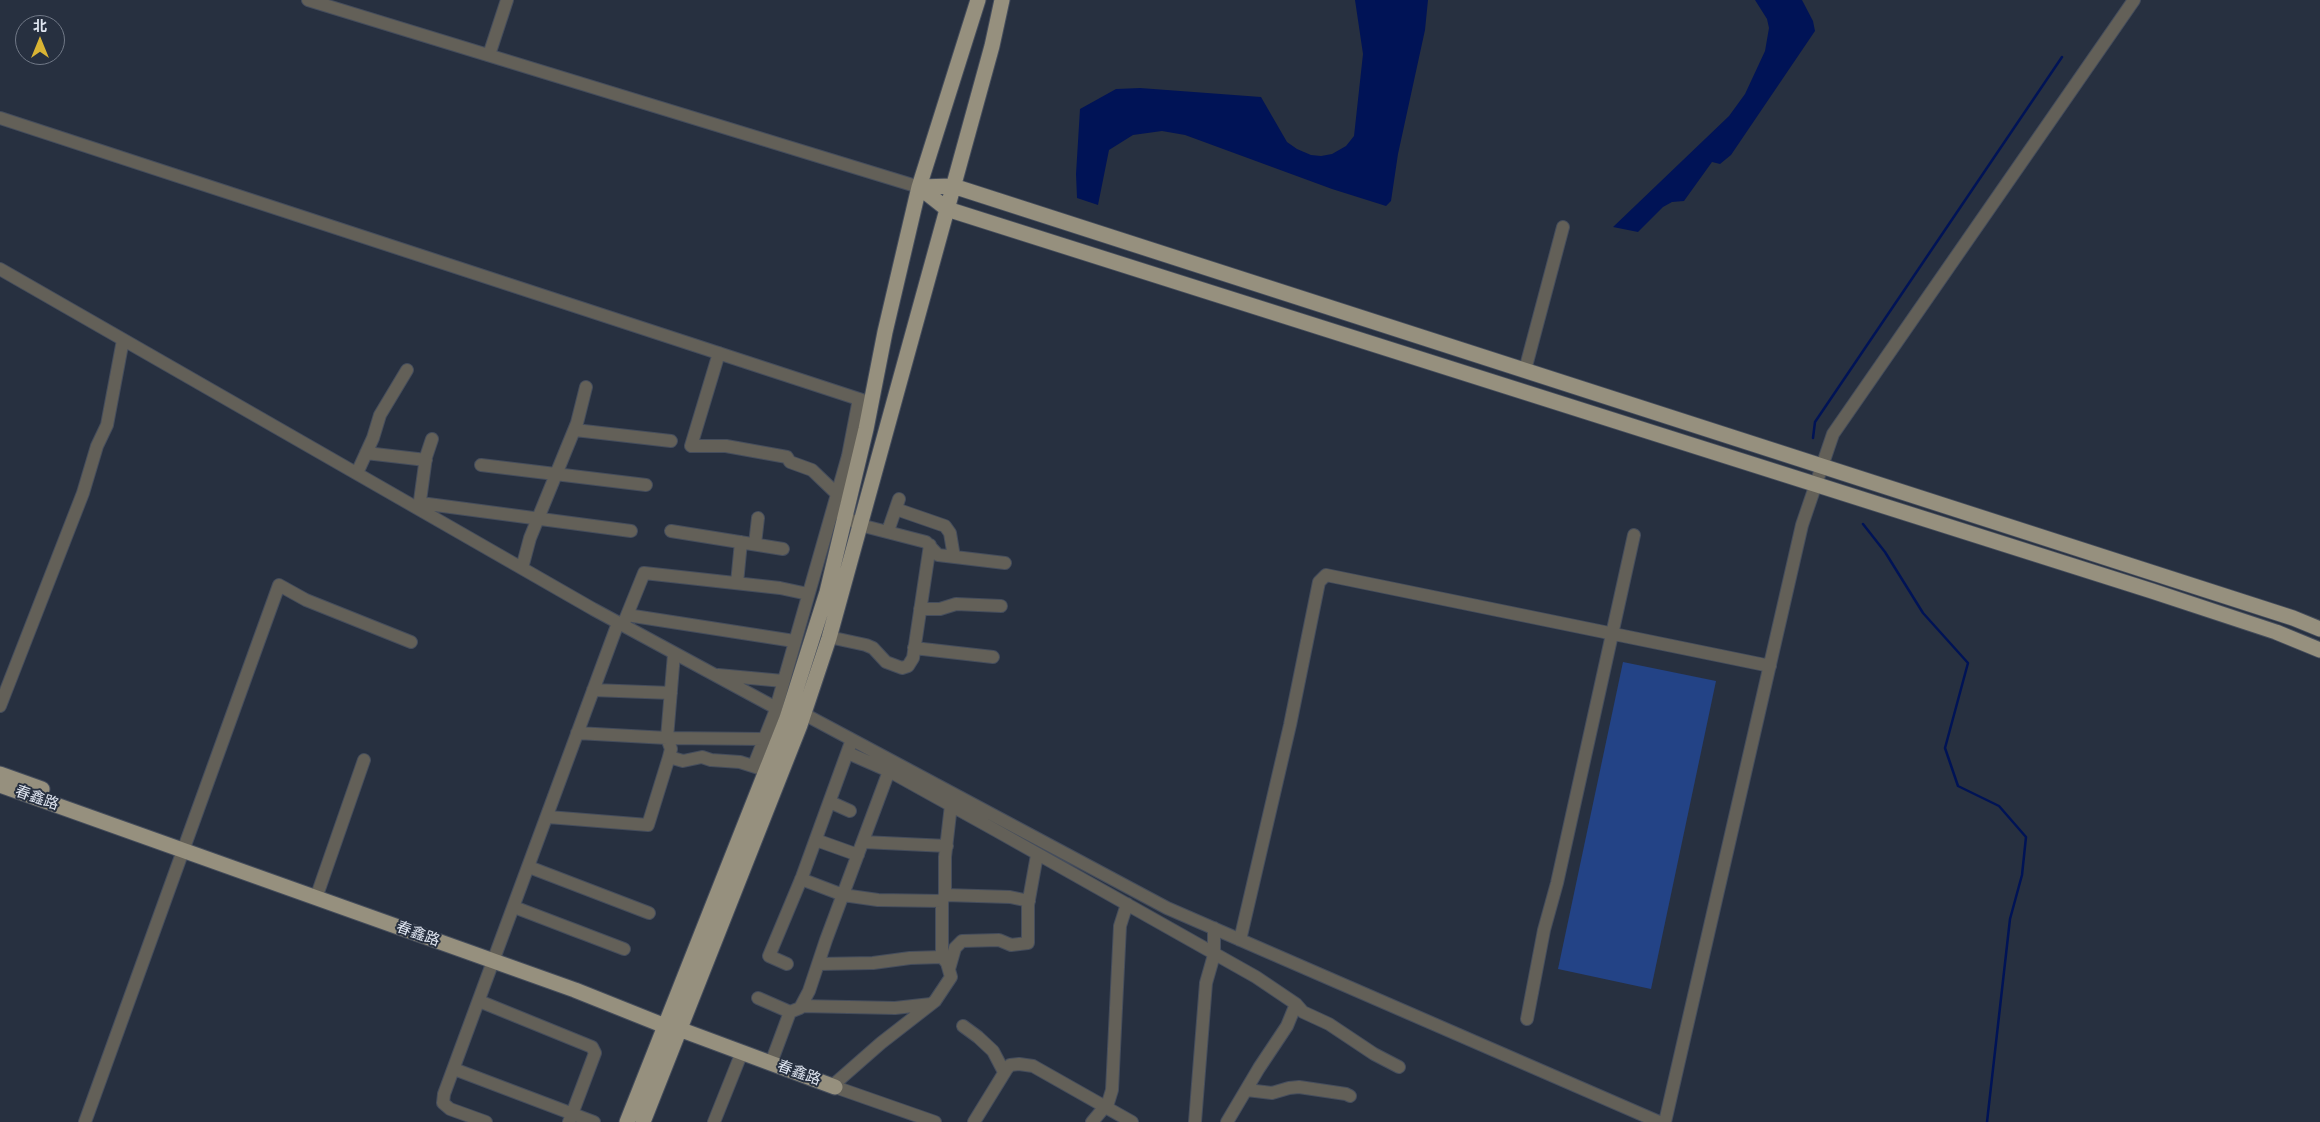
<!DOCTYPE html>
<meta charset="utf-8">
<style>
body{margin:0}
#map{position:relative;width:2320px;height:1122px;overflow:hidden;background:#273040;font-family:Inter,"Noto Sans SC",sans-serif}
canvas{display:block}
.north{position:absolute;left:15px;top:15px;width:50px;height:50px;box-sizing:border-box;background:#273040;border:1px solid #717987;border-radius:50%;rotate:0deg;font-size:14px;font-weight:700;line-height:20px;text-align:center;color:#e0e6f1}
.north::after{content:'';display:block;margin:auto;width:18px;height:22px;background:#d9b434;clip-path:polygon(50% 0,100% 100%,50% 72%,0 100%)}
</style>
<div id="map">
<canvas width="2320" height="1122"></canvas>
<div class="north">北</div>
</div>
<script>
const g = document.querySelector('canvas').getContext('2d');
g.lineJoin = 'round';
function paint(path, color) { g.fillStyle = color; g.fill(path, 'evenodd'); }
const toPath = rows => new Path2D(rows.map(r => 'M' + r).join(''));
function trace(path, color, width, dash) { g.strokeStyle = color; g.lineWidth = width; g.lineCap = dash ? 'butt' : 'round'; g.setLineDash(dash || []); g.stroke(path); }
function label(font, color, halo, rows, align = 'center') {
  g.font = font + ' Inter,"Noto Sans SC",sans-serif'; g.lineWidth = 4; g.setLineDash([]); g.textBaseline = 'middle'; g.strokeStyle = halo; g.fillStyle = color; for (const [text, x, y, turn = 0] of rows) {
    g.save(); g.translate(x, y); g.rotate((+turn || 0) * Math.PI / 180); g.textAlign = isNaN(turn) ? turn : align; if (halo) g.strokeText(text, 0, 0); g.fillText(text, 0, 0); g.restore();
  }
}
const green = toPath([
 [1623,662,1716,681,1651,989,1558,969]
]);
const water = toPath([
 [1355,0,1428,0,1425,30,1398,154,1391,201,1386,206,1332,189,1185,135,1162,131,1133,135,1109,150,1098,205,1077,198,1076,174,1080,109,1116,89,1140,88,1261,97,1287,142,1297,149,1311,155,1321,156,1332,154,1346,146,1354,136,1363,54],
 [1755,0,1802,0,1813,21,1815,31,1731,155,1720,164,1712,162,1684,201,1672,202,1663,207,1638,232,1613,227,1729,116,1745,94,1765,51,1769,28,1767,19]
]);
const stream = toPath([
 [1813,438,1815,422,2062,57],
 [1863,524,1885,552,1923,613,1968,663,1945,748,1958,786,1999,806,2026,837,2022,875,2010,919,1987,1122]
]);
const minor = toPath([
 [308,0,919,187],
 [489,55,507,0],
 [0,118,871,403],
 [0,269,593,609,776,708],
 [719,353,691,446,726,446,787,457,790,462,812,470,837,494],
 [1525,370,1563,227],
 [575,430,671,441],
 [366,453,426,460],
 [481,465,646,485],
 [357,473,373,438,380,415,407,370],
 [419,508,428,504,631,531],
 [419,508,426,457,432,439],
 [896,509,945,526,950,533,954,557],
 [837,512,860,525,926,542,938,555,1005,563],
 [671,531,783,549],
 [888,531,899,499],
 [755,544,758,518],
 [522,568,530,538,577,423,586,387],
 [737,583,741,542],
 [920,609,940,609,956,604,1001,606],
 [627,615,794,641],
 [623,625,644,573,780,588,808,594],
 [829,637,866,645,873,648,886,662,902,668,908,666,913,658,930,545],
 [914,648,993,657],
 [674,654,667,738,671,749,669,757,683,761,702,757,711,760,740,762,762,769],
 [718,675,783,681],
 [593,690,671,693],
 [0,706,83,493,97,446,107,425,123,340],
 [804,714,1167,908,1659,1122],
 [577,733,667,738,765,739],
 [848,753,889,771,997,831,1256,977,1296,1004,1303,1012,1329,1024,1374,1054,1399,1067],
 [754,765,775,712,848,456,859,399],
 [830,802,850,811],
 [548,817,648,825,669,757],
 [816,840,858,855],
 [863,842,947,846],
 [529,867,649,913],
 [801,879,843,895,878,900,942,901],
 [945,895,1010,897,1029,901],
 [316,898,364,760],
 [514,907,624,949],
 [1240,940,1290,725,1319,582,1326,575,1770,666],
 [787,964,769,956,802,877,850,745],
 [818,964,873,963,910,958,942,957],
 [949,969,955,948,962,941,999,940,1011,945,1028,943,1028,905,1037,855],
 [758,998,790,1012],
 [479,1001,592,1047,595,1053,569,1122],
 [801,1006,895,1008,931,1004],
 [1527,1019,1544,930,1557,883,1634,535],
 [963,1026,978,1037,993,1051,1004,1072],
 [771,1063,790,1012,800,1008,809,991,826,940,889,771],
 [454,1069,594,1122],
 [832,1086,881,1043,935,1001,951,977,947,963,942,957,942,901,945,895,945,857,951,805],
 [835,1087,935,1122],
 [1247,1090,1272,1093,1289,1088,1299,1087,1346,1094,1350,1096],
 [85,1122,279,585,306,600,411,642],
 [486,1122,450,1109,443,1103,444,1094,618,623],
 [714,1122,742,1052],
 [974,1122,1006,1070,1010,1065,1019,1064,1033,1066,1132,1122],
 [1092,1122,1108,1103,1112,1090,1120,926,1127,904],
 [1195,1122,1206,983,1214,955,1214,928],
 [1227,1122,1259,1068,1287,1026,1296,1004],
 [1665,1122,1802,525,1833,434,2134,0]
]);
const major = toPath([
 [919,187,947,209,2152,591,2276,632,2320,650],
 [919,187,953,186,2293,618,2320,629],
 [0,774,42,789],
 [0,785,575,990,665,1026,679,1029,835,1087],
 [627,1122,787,718,827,592,866,429,885,332,919,187,978,0],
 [643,1122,800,725,829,638,992,46,1002,0]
]);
const streetNames = [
 ["春鑫路",37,798,19],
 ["春鑫路",418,934,20],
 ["春鑫路",799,1073,20]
];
paint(green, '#234386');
paint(water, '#001356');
trace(stream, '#001356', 2.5);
trace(minor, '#454d5c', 14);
trace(major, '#454d5c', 17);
trace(minor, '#636058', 12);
trace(major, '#96907e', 15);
label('15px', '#e0e6f1', '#273040', streetNames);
</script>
